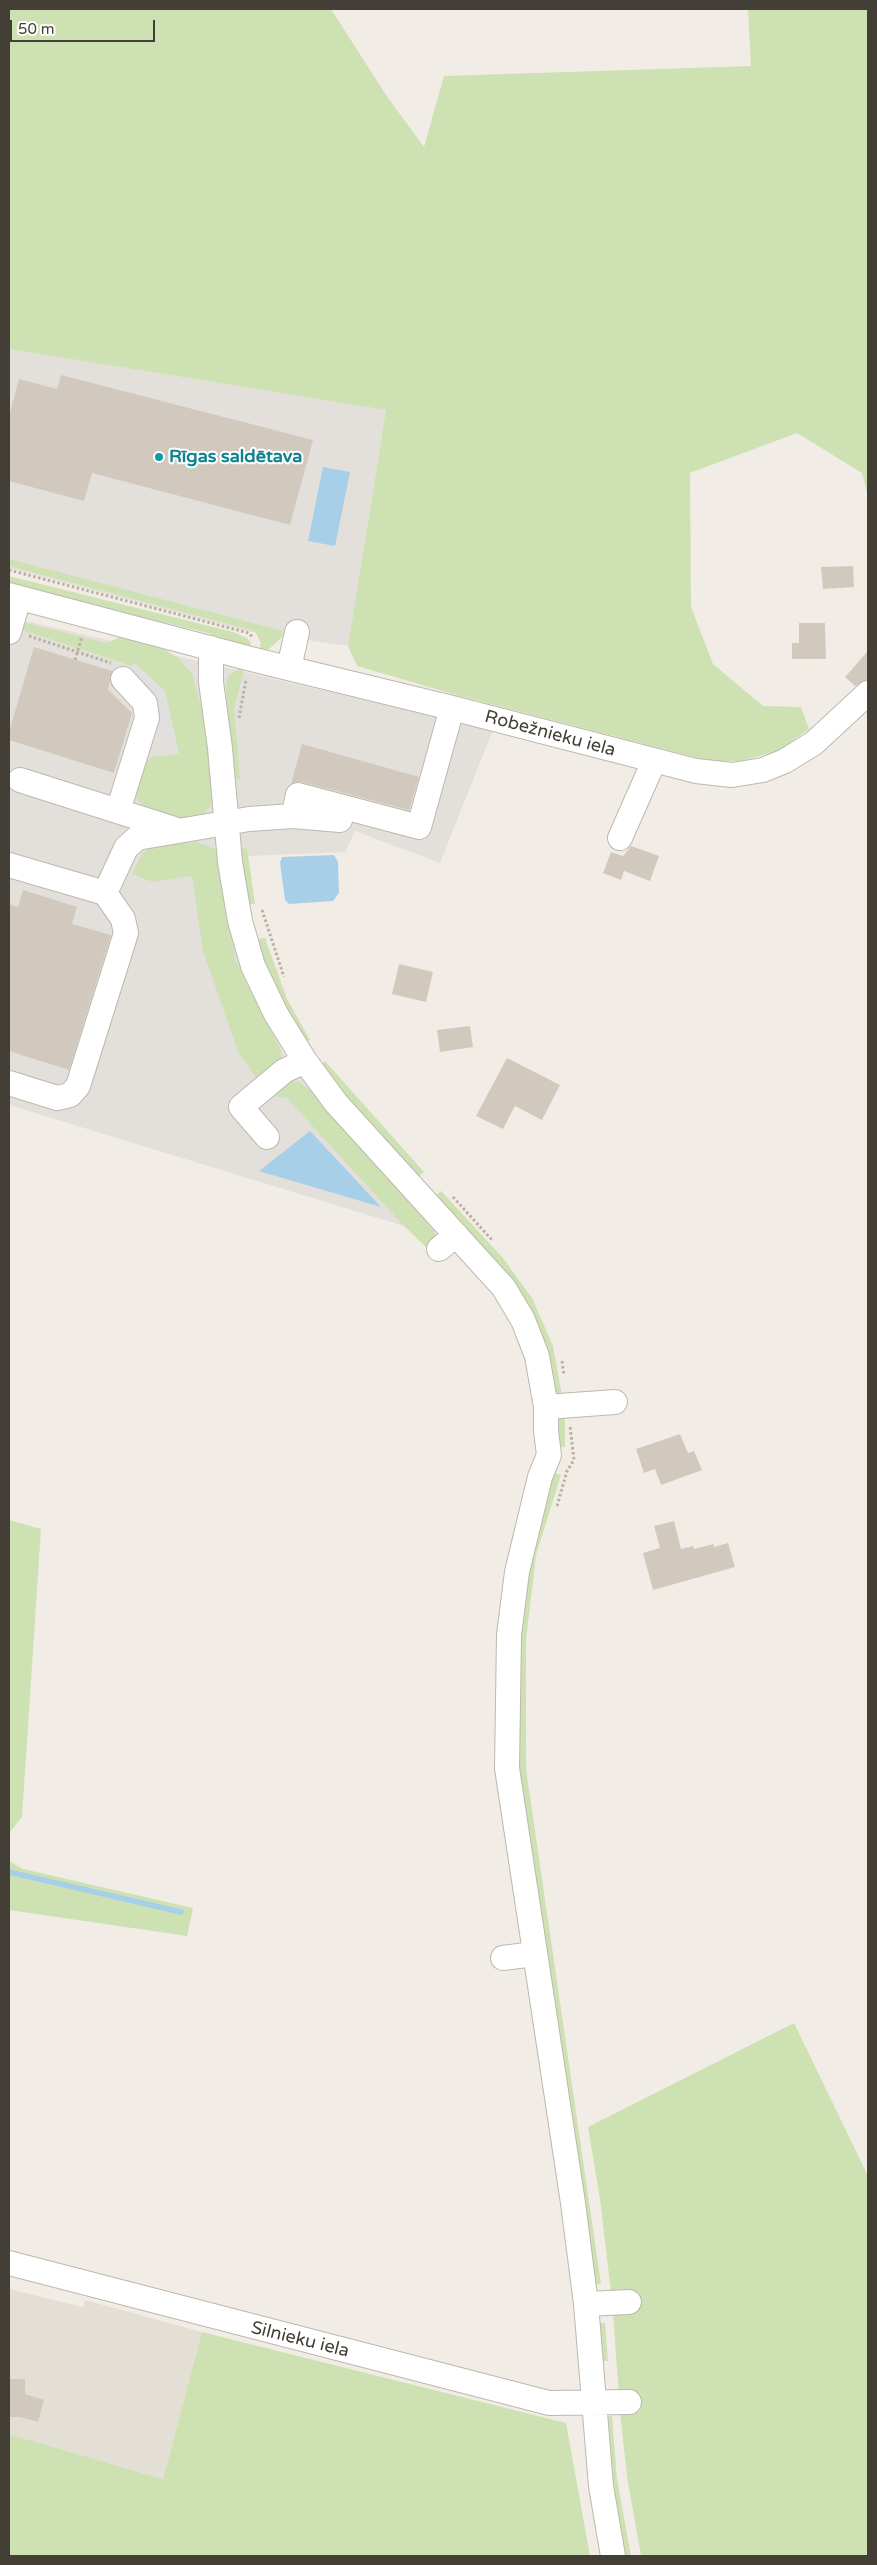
<!DOCTYPE html>
<meta charset="utf-8">
<style>
body{margin:0}
#map{position:relative;width:877px;height:2565px;overflow:hidden;background:#f1ede6;font-family:"Varela Round",sans-serif}
canvas{display:block}
.frame{position:absolute;inset:0;border:10px solid #433e36;pointer-events:none}
.scale{position:absolute;left:10px;top:20px;width:145px;height:22px;box-sizing:border-box;border:2px solid #433e36;border-top:0;padding-left:6px;font-size:15px;line-height:18px;white-space:nowrap;color:#433e36;-webkit-text-stroke:4px #fff;paint-order:stroke}
</style>
<div id="map">
<canvas width="877" height="2565"></canvas>
<div class="frame"></div>
<div class="scale">50 m</div>
</div>
<script>
const g = document.querySelector('canvas').getContext('2d');
g.lineJoin = 'round';
function paint(path, color) { g.fillStyle = color; g.fill(path, 'evenodd'); }
const toPath = rows => new Path2D(rows.map(r => 'M' + r).join(''));
function trace(path, color, width, dash) { g.strokeStyle = color; g.lineWidth = width; g.lineCap = dash ? 'butt' : 'round'; g.setLineDash(dash || []); g.stroke(path); }
function label(font, color, halo, rows, align = 'center') {
  g.font = font + ' "Varela Round",sans-serif'; g.lineWidth = 4; g.setLineDash([]); g.textBaseline = 'middle'; g.strokeStyle = halo; g.fillStyle = color; for (const [text, x, y, turn = 0] of rows) {
    g.save(); g.translate(x, y); g.rotate((+turn || 0) * Math.PI / 180); g.textAlign = isNaN(turn) ? turn : align; if (halo) g.strokeText(text, 0, 0); g.fillText(text, 0, 0); g.restore();
  }
}
const residential = toPath([
 [9,2289,83,2307,85,2300,202,2332,163,2479,9,2434]
]);
const industrial = toPath([
 [9,349,386,410,348,646,251,632,9,568],
 [9,617,493,730,440,863,355,831,345,852,222,857,248,978,284,1054,309,1087,428,1219,404,1226,9,1105]
]);
const green = toPath([
 [9,9,331,9,386,95,424,147,444,76,751,66,748,9,868,9,868,496,862,473,797,433,690,473,691,607,713,664,763,706,801,707,809,729,778,751,740,761,710,761,460,696,357,666,348,646,386,410,9,349],
 [9,559,283,631,282,637,269,649,259,650,261,643,255,631,9,566],
 [9,576,233,632,247,638,251,643,249,649,208,633,9,585],
 [22,622,106,643,125,635,154,643,178,658,192,674,205,721,215,798,205,813,184,820,145,809,134,794,145,762,153,757,178,753,165,691,135,663,132,666,19,629],
 [240,668,244,670,234,708,240,779,231,779,226,685,228,676],
 [197,842,215,849,219,858,222,889,236,961,281,1051,282,1059,277,1066,284,1071,290,1082,299,1082,309,1089,435,1232,436,1239,427,1248,404,1226,287,1098,270,1096,239,1054,203,951,192,876,153,882,132,874,142,854,151,847],
 [239,848,247,848,255,904,248,904],
 [265,938,287,999,310,1040,305,1043,276,991,256,939],
 [325,1061,424,1172,417,1178,319,1066],
 [441,1191,503,1258,532,1298,553,1346,563,1401,555,1400,552,1378,435,1196],
 [556,1412,565,1412,565,1447,557,1447],
 [552,1472,561,1475,536,1555,526,1641,526,1769,601,2284,592,2285,517,1764,520,1616,533,1545],
 [9,1520,41,1529,22,1817,9,1833],
 [9,1861,23,1869,193,1908,187,1936,9,1910],
 [794,2023,868,2176,868,2556,641,2556,627,2477,620,2411,640,2411,635,2394,619,2394,613,2315,634,2313,632,2292,611,2292,600,2199,588,2127],
 [596,2323,605,2323,608,2361,599,2361],
 [202,2332,566,2423,590,2556,9,2556,9,2434,163,2479],
 [612,2416,617,2479,631,2556,621,2556,603,2417]
]);
const parking = toPath([
 [134,663,165,691,179,753,162,756,149,700,124,675]
]);
const water = toPath([
 [323,467,350,472,335,546,308,541],
 [334,855,338,862,339,893,333,901,289,904,285,900,280,863,282,857],
 [310,1131,381,1207,259,1171]
]);
const stream = toPath([
 [9,1872,181,1912]
]);
const building = toPath([
 [61,375,313,440,290,525,92,473,84,501,9,481,9,417,19,379,57,389],
 [853,566,854,587,823,589,821,567],
 [799,623,825,623,826,659,792,659,792,643,799,643],
 [34,647,112,671,108,690,132,713,114,773,9,740,9,732],
 [868,651,868,680,855,686,845,677],
 [302,744,419,777,409,810,302,782,291,784],
 [631,846,659,856,650,881,624,871,621,880,603,873,611,852,623,856],
 [23,890,77,907,72,924,111,935,69,1070,9,1051,9,904,18,907],
 [399,964,433,972,426,1002,392,994],
 [470,1026,473,1047,440,1052,437,1030],
 [507,1058,560,1085,542,1120,515,1106,503,1129,476,1116],
 [680,1434,688,1453,694,1451,702,1470,661,1485,655,1469,644,1473,636,1449],
 [674,1521,681,1549,693,1546,694,1549,714,1544,714,1547,728,1543,735,1567,653,1590,643,1553,660,1548,654,1526],
 [9,2379,25,2379,25,2394,44,2400,38,2422,20,2417,9,2417]
]);
const path = toPath([
 [9,570,249,633,253,638],
 [29,636,111,663],
 [75,660,82,636],
 [239,718,246,680],
 [262,910,284,977],
 [453,1197,492,1240],
 [562,1361,564,1375],
 [557,1506,567,1471,574,1460,570,1426]
]);
const minor = toPath([
 [9,595,251,659,452,708,696,771,732,775,763,770,785,761,814,743,868,693],
 [9,632,19,598],
 [211,648,211,682,220,748,230,862,240,921,253,966,276,1014,305,1061,336,1103,504,1288,523,1320,537,1356,546,1407,546,1431,549,1455,540,1477,517,1572,509,1635,507,1768,573,2203,586,2304,601,2486,613,2556],
 [289,668,297,632],
 [20,780,174,829],
 [118,811,147,718,145,703,123,679],
 [293,816,298,795,419,827,452,708],
 [620,838,654,761],
 [9,865,105,893,123,919,126,933,78,1086,70,1095,57,1098,9,1083],
 [105,893,126,848,137,838,249,819,293,816,340,820,343,808],
 [267,1137,241,1107,284,1071,305,1061],
 [439,1249,456,1235],
 [546,1407,615,1402],
 [503,1958,534,1954],
 [9,2263,549,2403,629,2402],
 [586,2304,629,2302]
]);
const markers = [
 [159,457,5,"#0f9aa8"]
];
const cultureNames = [
 ["Rīgas saldētava",169,457]
];
const streetNames = [
 ["Robežnieku iela",550,734,15],
 ["Silnieku iela",300,2340,14]
];
paint(residential, '#e4dfd5');
paint(industrial, '#e3dfdb');
paint(green, '#cde1b3');
paint(parking, '#e2e0de');
paint(water, '#a8cfe8');
trace(stream, '#a8cfe8', 5.5);
paint(building, '#d1c9bd');
trace(minor, '#beb8ad', 26);
trace(path, '#bbb09d', 3, [2.5, 2.5]);
trace(minor, '#fff', 24);
for (const [x, y, r, color] of markers) { const dot = new Path2D(); dot.arc(x, y, r, 0, 2 * Math.PI); g.fillStyle = color; g.fill(dot); trace(dot, '#fff', 2); }
label('bold 18px', '#0d838f', '#fff', cultureNames, 'left');
label('18px', '#433e36', '#fff', streetNames);
</script>
